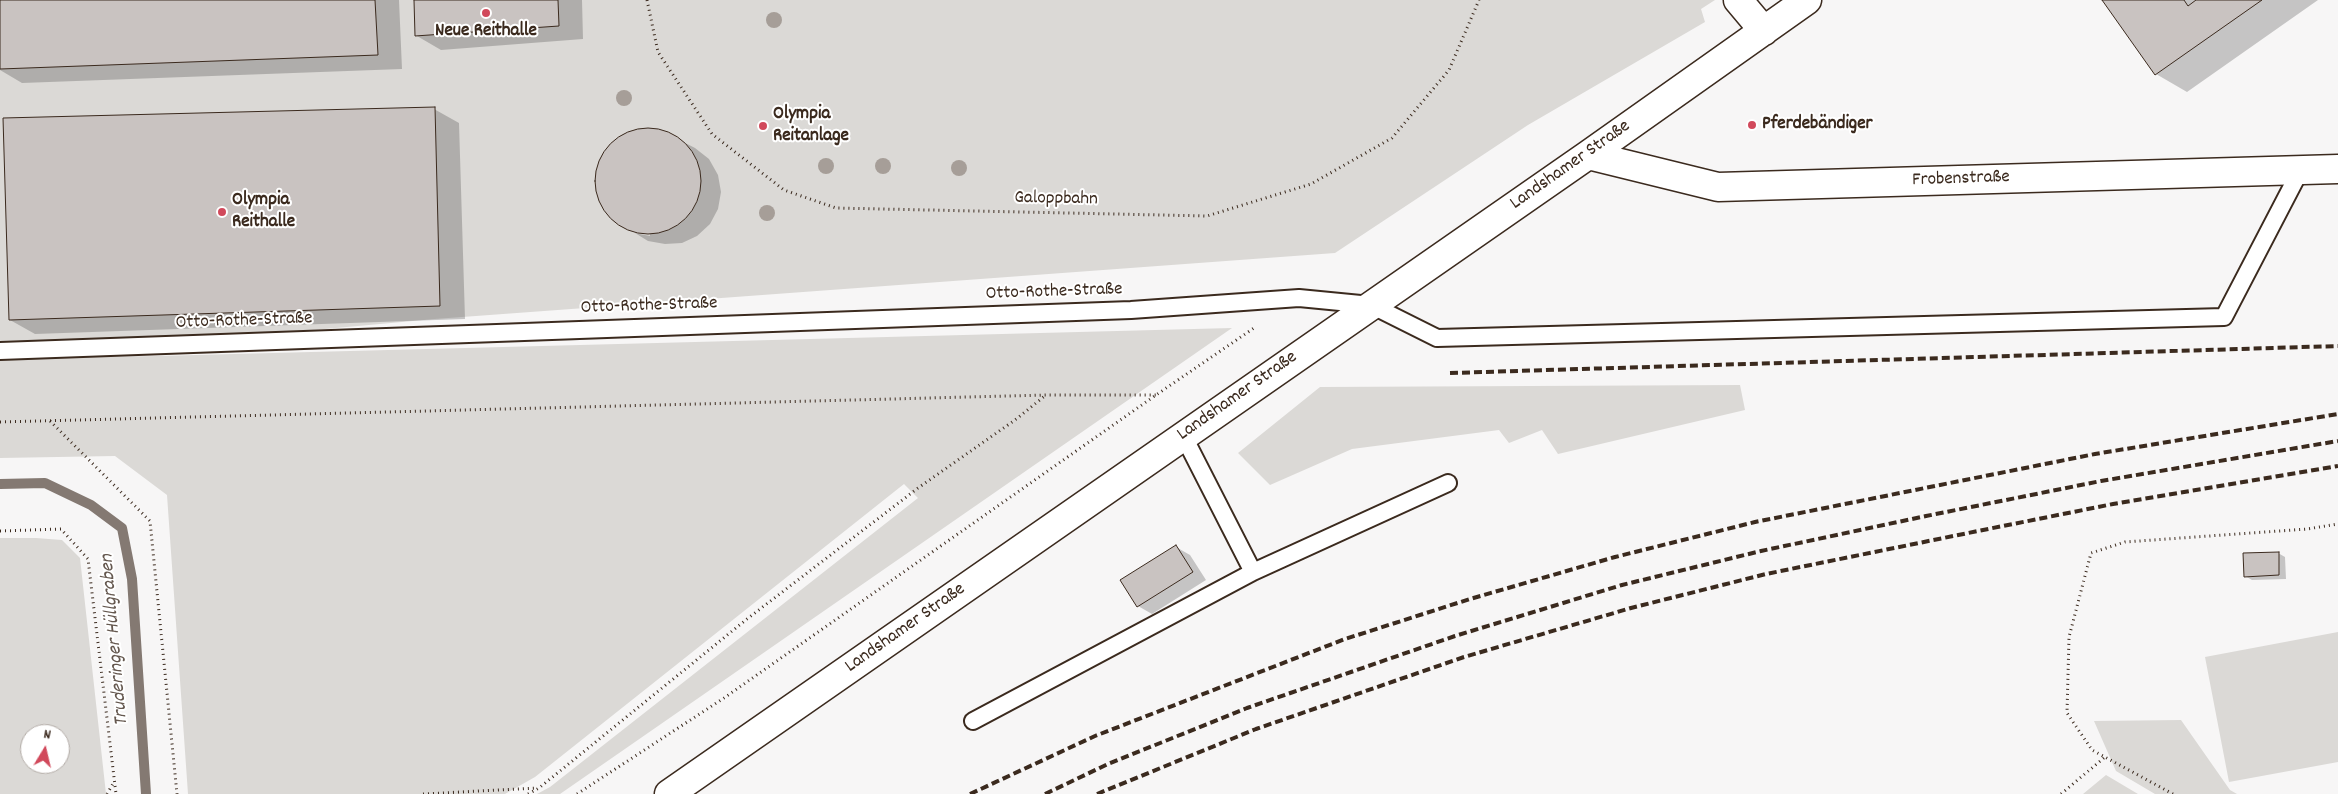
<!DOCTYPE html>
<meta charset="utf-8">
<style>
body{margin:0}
#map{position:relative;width:2338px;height:794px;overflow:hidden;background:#f7f6f6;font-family:Dekko,sans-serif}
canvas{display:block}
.north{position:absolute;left:20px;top:724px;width:50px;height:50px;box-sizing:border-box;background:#fff;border:1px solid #b1aaa5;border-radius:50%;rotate:9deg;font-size:14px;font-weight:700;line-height:20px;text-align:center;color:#3b2a1e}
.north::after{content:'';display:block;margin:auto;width:18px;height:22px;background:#d1495b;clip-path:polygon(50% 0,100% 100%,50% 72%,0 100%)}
</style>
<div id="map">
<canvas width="2338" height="794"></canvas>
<div class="north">N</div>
</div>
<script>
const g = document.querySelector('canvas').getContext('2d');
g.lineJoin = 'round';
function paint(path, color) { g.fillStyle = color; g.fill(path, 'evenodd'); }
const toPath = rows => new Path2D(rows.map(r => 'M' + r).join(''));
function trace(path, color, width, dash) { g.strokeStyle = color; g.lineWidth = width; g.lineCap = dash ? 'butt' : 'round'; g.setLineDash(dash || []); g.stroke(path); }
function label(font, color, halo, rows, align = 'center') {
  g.font = font + ' Dekko,sans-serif'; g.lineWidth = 4; g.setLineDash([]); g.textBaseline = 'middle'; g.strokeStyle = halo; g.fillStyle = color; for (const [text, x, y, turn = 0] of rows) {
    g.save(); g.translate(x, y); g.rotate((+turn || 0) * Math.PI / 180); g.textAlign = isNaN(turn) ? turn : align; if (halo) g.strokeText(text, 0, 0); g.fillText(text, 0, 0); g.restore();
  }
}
const green = toPath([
 [0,0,1715,0,1701,9,1705,22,1528,125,1335,253,435,319,5,358,158,356,1232,328,560,794,537,794,550,787,918,498,904,484,535,777,505,794,188,794,167,495,115,456,0,458],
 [1740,385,1745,410,1558,454,1542,430,1509,443,1499,430,1352,449,1270,485,1238,453,1320,387],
 [0,538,36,538,62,540,80,558,106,794,0,794],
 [30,734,60,734,60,764,30,764],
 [2338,632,2338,762,2229,782,2205,657],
 [2181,720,2230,790,2237,794,2155,794,2116,771,2094,721],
 [2106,775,2138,794,2083,794]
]);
const shadow = toPath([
 [0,0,399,0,402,69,22,83,0,70],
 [415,0,582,0,583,39,441,50,417,36],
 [2103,0,2318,0,2187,92,2156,74],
 [434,109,459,123,465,319,35,334,10,320],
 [640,129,658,129,695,148,709,159,718,175,721,192,718,209,710,224,697,236,682,243,665,244,648,241,635,233,650,236,650,234,628,229,613,220,602,206,596,191,596,174,600,158,610,144,623,134],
 [1176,547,1190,555,1206,580,1152,614,1138,606],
 [2278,553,2285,557,2286,579,2252,580,2245,576]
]);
const stream = toPath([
 [0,484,45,483,91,505,122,528,132,579,146,794]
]);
const building = toPath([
 [0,0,375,0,378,55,0,69,0,0],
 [414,0,558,0,559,26,415,36,414,0],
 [2102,0,2184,0,2188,6,2196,0,2262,0,2155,75,2102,0],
 [435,107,440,306,9,320,3,118,435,107],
 '595 181a53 53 0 1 1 106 0a53 53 0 1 1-106 0Z',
 [1176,545,1193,572,1137,607,1120,580,1176,545],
 [2279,552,2279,575,2244,577,2243,553,2279,552]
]);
const path = toPath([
 [647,0,658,52,712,134,784,190,836,208,1207,216,1311,184,1392,138,1449,70,1479,0],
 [50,421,150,521,177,794],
 [0,422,1046,395,1156,395],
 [0,531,61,529,88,559,116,794],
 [107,794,114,782],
 [423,794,537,788],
 [528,794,539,788,747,619,918,488,1015,420,1046,395],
 [577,794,724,698,1156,395,1254,328],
 [2061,794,2105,757],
 [2173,794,2092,750,2067,713,2069,637,2091,553,2125,542,2307,529,2338,524]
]);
const lane = toPath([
 [0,351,1131,310,1299,298,1371,305,1437,338,2224,317,2300,171],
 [1253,572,1448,483],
 [973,721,1253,572,1183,435]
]);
const street = toPath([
 [1738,0,1764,31],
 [1588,155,1718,187,2338,169],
 [669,794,1588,155,1807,0]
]);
const rail = toPath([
 [1450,373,2338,346],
 [970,794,1095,736,1345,639,1470,599,1615,557,1755,522,2095,454,2338,414],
 [1045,794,1108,764,1247,708,1455,636,1622,585,1761,551,1926,516,2101,481,2338,441],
 [1097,794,1256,729,1464,657,1631,608,1766,574,1978,531,2113,504,2338,466]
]);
const trees = [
 [774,20],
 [624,98],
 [826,166],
 [883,166],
 [959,168],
 [767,213]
];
const markers = [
 [486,13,5,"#d1495b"],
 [1752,125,5,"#d1495b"],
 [763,126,5,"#d1495b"],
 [222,212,5,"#d1495b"]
];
const poiNames = [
 ["Neue Reithalle",486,32,"center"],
 ["Olympia",773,115],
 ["Reitanlage",773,137],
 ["Pferdebändiger",1762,125],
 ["Olympia",232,201],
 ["Reithalle",232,223]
];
const streetNames = [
 ["Landshamer Straße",1571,166,-35],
 ["Frobenstraße",1961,180,-2],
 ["Galoppbahn",1056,200,1],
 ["Otto-Rothe-Straße",1054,293,-2],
 ["Otto-Rothe-Straße",649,307,-2],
 ["Otto-Rothe-Straße",244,322,-2],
 ["Landshamer Straße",1238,397,-35],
 ["Landshamer Straße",906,629,-35]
];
const waterNames = [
 ["Truderinger Hüllgraben",116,640,-95]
];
paint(green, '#dbd9d6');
paint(shadow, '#0003');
trace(stream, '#847972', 10);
paint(building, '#c9c3c1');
trace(building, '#3b2a1e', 1);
trace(lane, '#3b2a1e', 20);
trace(street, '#3b2a1e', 31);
trace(path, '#3b2a1e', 3, [1, 4]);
trace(lane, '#fff', 16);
trace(street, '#fff', 28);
trace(rail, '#3b2a1e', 4, [8, 4]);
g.fillStyle = '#a69e98';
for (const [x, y] of trees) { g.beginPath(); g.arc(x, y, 8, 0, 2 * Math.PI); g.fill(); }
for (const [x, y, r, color] of markers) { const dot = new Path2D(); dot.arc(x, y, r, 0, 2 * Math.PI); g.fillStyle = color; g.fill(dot); trace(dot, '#fff', 2); }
label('bold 19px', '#3b2a1e', '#fff', poiNames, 'left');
label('19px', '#3b2a1e', '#fff', streetNames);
label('italic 20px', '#65584f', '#fff', waterNames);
</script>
